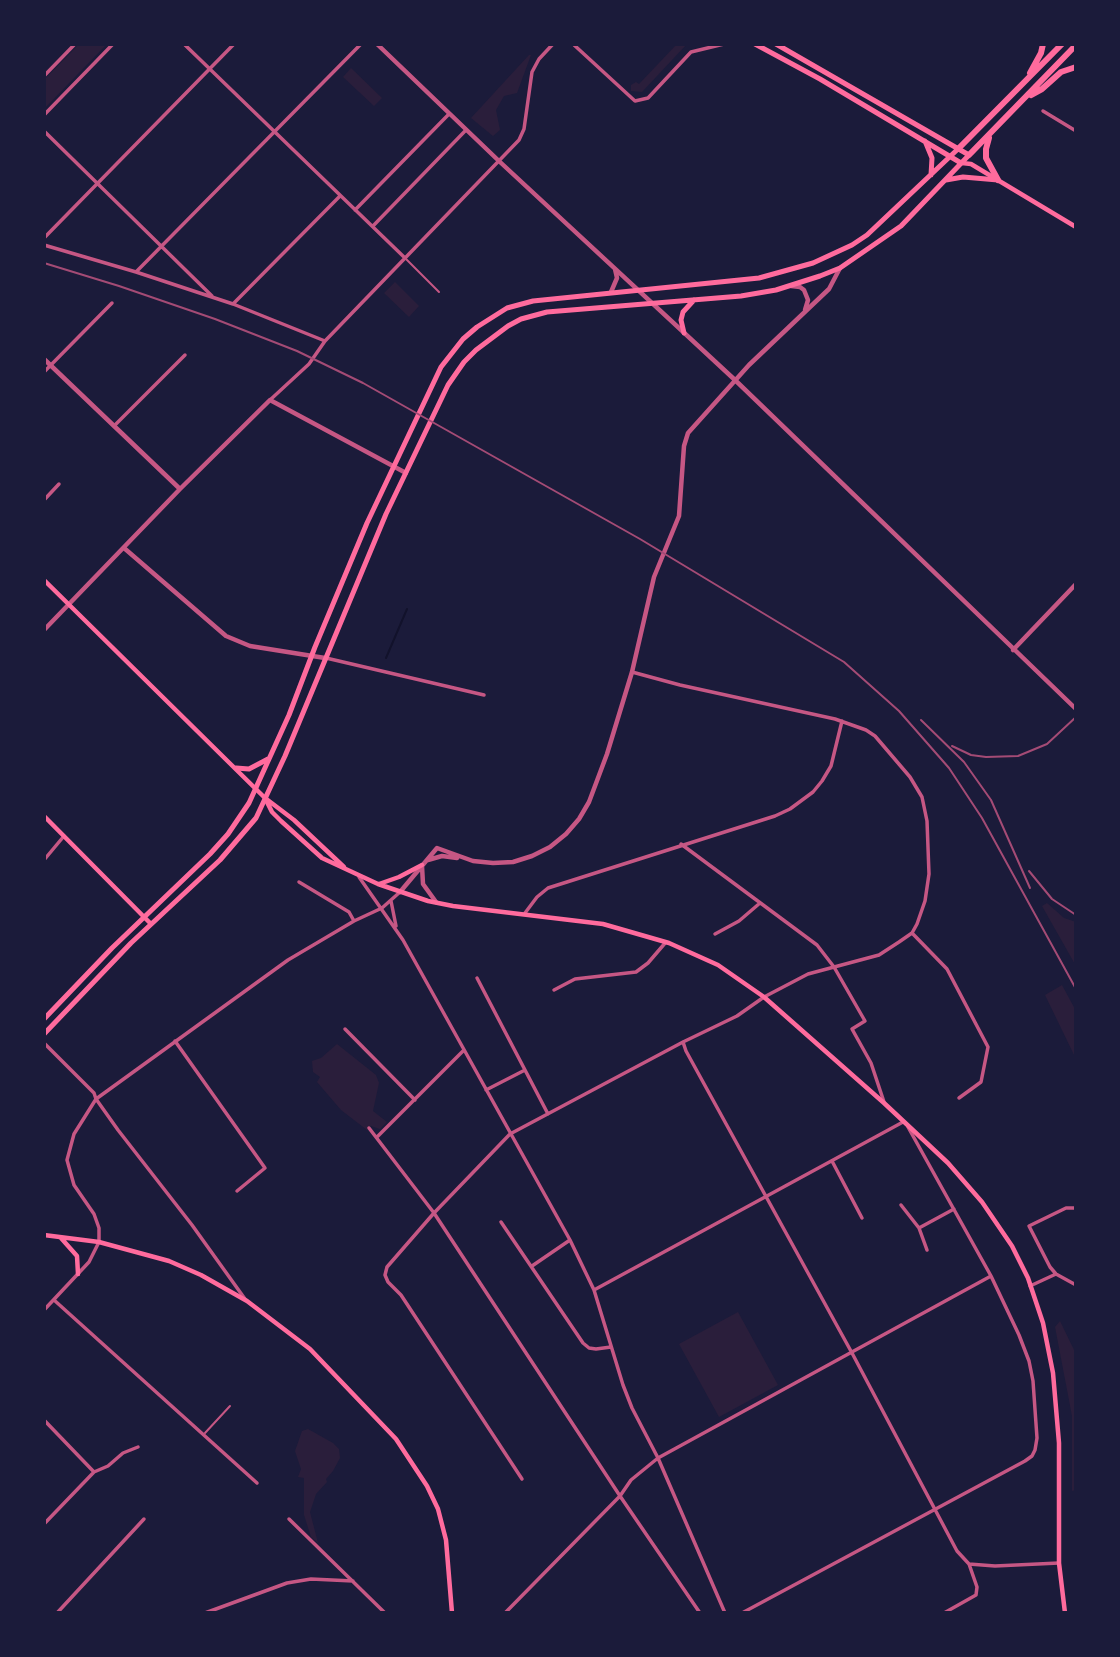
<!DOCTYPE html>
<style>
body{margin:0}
#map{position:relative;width:1120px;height:1657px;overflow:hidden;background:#1b1b3a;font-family:"Alegreya Sans",sans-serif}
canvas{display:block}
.frame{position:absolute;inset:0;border:46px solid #1b1b3a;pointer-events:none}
</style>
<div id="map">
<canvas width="1120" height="1657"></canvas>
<div class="frame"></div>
</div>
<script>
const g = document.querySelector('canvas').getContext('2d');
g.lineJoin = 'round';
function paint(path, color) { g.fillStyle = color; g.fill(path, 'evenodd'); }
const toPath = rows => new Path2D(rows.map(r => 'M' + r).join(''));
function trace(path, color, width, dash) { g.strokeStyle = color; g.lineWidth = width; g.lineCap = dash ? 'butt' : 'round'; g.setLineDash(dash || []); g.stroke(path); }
const green = toPath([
 [79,44,107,44,44,109,44,80],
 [677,44,693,44,687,44,642,92,631,91,631,85,636,82,639,84],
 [529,55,531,55,517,93,504,96,496,110,500,130,493,136,471,118],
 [351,68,382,98,374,106,343,77],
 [395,282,419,306,409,317,384,293],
 [1047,903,1064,918,1076,922,1076,966,1042,906],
 [1062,985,1076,1011,1076,1059,1045,995],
 [337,1044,376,1075,379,1083,373,1111,387,1122,380,1129,371,1126,367,1130,341,1110,317,1082,320,1077,313,1072,312,1061,321,1058],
 [738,1312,778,1385,719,1417,679,1344],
 [1060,1321,1076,1354,1076,1490,1072,1491,1072,1416,1055,1327],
 [308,1429,333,1443,339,1449,340,1458,333,1471,326,1479,327,1482,316,1494,310,1512,318,1543,311,1537,304,1515,304,1478,298,1477,301,1469,295,1451,302,1431]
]);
const stream = toPath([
 [386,658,407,609]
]);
const service = toPath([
 [405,258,439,292],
 [205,1433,230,1406]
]);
const minor = toPath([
 [184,44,405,258],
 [573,44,635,101,648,98,691,52,724,44],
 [44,76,75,44],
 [1043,111,1076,131],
 [44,115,113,44],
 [44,131,212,296],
 [355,210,449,114],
 [373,226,466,130],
 [44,238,234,44],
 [44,245,136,272,233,304,325,341],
 [136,272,361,44],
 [233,304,340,196],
 [44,372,112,303],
 [270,400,309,364,325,341,519,140,524,129,532,72,539,59,553,44],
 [114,426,185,355],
 [44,500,59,484],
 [326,658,484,695],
 [681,844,817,945,834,967,865,1021,852,1029,871,1063,884,1102],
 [44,860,64,836],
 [359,877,403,940,570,1240,594,1290,623,1385,632,1408,658,1458,725,1613],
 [299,882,349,912,354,921],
 [391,901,396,926],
 [525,913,537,897,548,888,775,816,790,809,813,792,822,781,831,766,842,721],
 [912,933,947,969,988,1047,981,1082,959,1098],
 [715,934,739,921,760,903],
 [477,978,525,1070,486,1090],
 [554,990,575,979,636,972,648,963,666,942],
 [345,1029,415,1100],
 [175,1041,265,1168,237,1191],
 [683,1042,686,1051,852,1353,957,1551,969,1564,977,1587,976,1595,944,1613],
 [44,1043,94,1093,96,1099,118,1130,192,1225,245,1299],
 [525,1070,548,1114],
 [369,1128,434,1213,620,1496,700,1613],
 [377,1137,464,1050],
 [832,1161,862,1218],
 [901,1205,919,1228,927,1250],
 [1076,1208,1066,1208,1029,1226,1050,1267,1056,1274,1076,1285],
 [501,1222,583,1343,589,1348,596,1349,611,1347],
 [919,1228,954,1209],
 [532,1266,570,1240],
 [1030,1286,1056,1274],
 [594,1290,903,1122],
 [54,1300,257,1483],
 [44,1310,89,1262,99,1242,99,1228,94,1214,74,1185,67,1160,74,1134,96,1099,288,960,354,921,382,908,400,892],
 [44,1420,94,1472],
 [522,1479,401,1295,388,1282,385,1275,387,1267,434,1213,510,1134,683,1042,737,1016,764,997,808,974,879,955,899,942,912,933,917,924,925,901,929,874,927,821,922,797,910,777,875,736,866,730,835,719,680,685,632,672],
 [289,1519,385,1613],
 [44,1524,94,1472,108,1466,123,1453,138,1447],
 [969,1564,995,1566,1059,1563],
 [57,1613,144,1519],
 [205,1613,287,1583,311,1579,353,1581],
 [505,1613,620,1496,631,1480,658,1458,991,1276],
 [742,1613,1025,1461,1032,1456,1035,1450,1037,1438,1033,1381,1029,1361,1019,1335,991,1276,908,1127]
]);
const tertiary = toPath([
 [377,44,500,162,735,380,1076,709],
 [791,286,800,287,804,290,808,300,805,310],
 [611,292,617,278,615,269],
 [44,359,180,489],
 [124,548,226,636,250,646,325,658],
 [44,630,180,489,270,400,406,473],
 [1013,650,1076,584],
 [428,860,442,856,457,858],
 [422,866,423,884,436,902],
 [400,892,437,848,473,861,493,863,513,862,532,856,550,847,566,834,579,819,589,802,607,754,632,672,654,577,679,516,684,446,688,433,749,365,829,289,840,268]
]);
const secondary = toPath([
 [962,163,971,164,1076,227],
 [44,580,265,798,294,820,344,867],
 [265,798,272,812,281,821,322,858,378,884,428,901,453,906,603,924,669,943,718,965,764,997,884,1103,948,1163,982,1202,1012,1246,1028,1278,1043,1323,1053,1373,1059,1443,1059,1563,1065,1613],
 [44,816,151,924],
 [379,884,399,877,422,865],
 [44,1235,99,1242,169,1261,201,1275,247,1301,310,1349,396,1439,427,1486,438,1509,446,1540,452,1613],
 [61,1238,77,1256,78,1274]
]);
const primary = toPath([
 [755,44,820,79,961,163],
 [925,141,932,158,931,175],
 [946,180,963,177,998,180],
 [684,333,681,320,683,312,694,300],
 [236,768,249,769,268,759],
 [44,1019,112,948,210,854,228,834,249,803,289,715,315,647,367,523,441,367,463,339,477,327,507,308,533,301,759,278,813,263,852,245,867,235,959,148],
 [44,1034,131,943,220,860,256,818,285,756,386,514,448,385,464,362,476,350,508,326,521,319,547,312,741,296,776,290,820,276,840,268,901,226,969,155,776,44]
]);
const motorway = toPath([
 [1030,73,1041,53,1043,44],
 [1031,95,1042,89,1061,72,1076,67],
 [989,138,986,149,986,158,998,180],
 [959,148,1062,44],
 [969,155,1076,45]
]);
const rail = toPath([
 [44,263,119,286,215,319,297,351,363,383,640,539,844,662,899,711,949,768,982,818,1076,989],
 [921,720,964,762,991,800,1030,888],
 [952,746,971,755,986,757,1018,756,1047,744,1076,717],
 [1029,871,1052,899,1076,915]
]);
paint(green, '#2a1e3b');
trace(stream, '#12122b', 2);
trace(service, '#c65784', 2);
trace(minor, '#c65784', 3.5);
trace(tertiary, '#c65784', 4.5);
trace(secondary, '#ff6b9d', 4.5);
trace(primary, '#ff6b9d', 5);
trace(motorway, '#ff6b9d', 6);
trace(rail, '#a44b75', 2);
</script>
